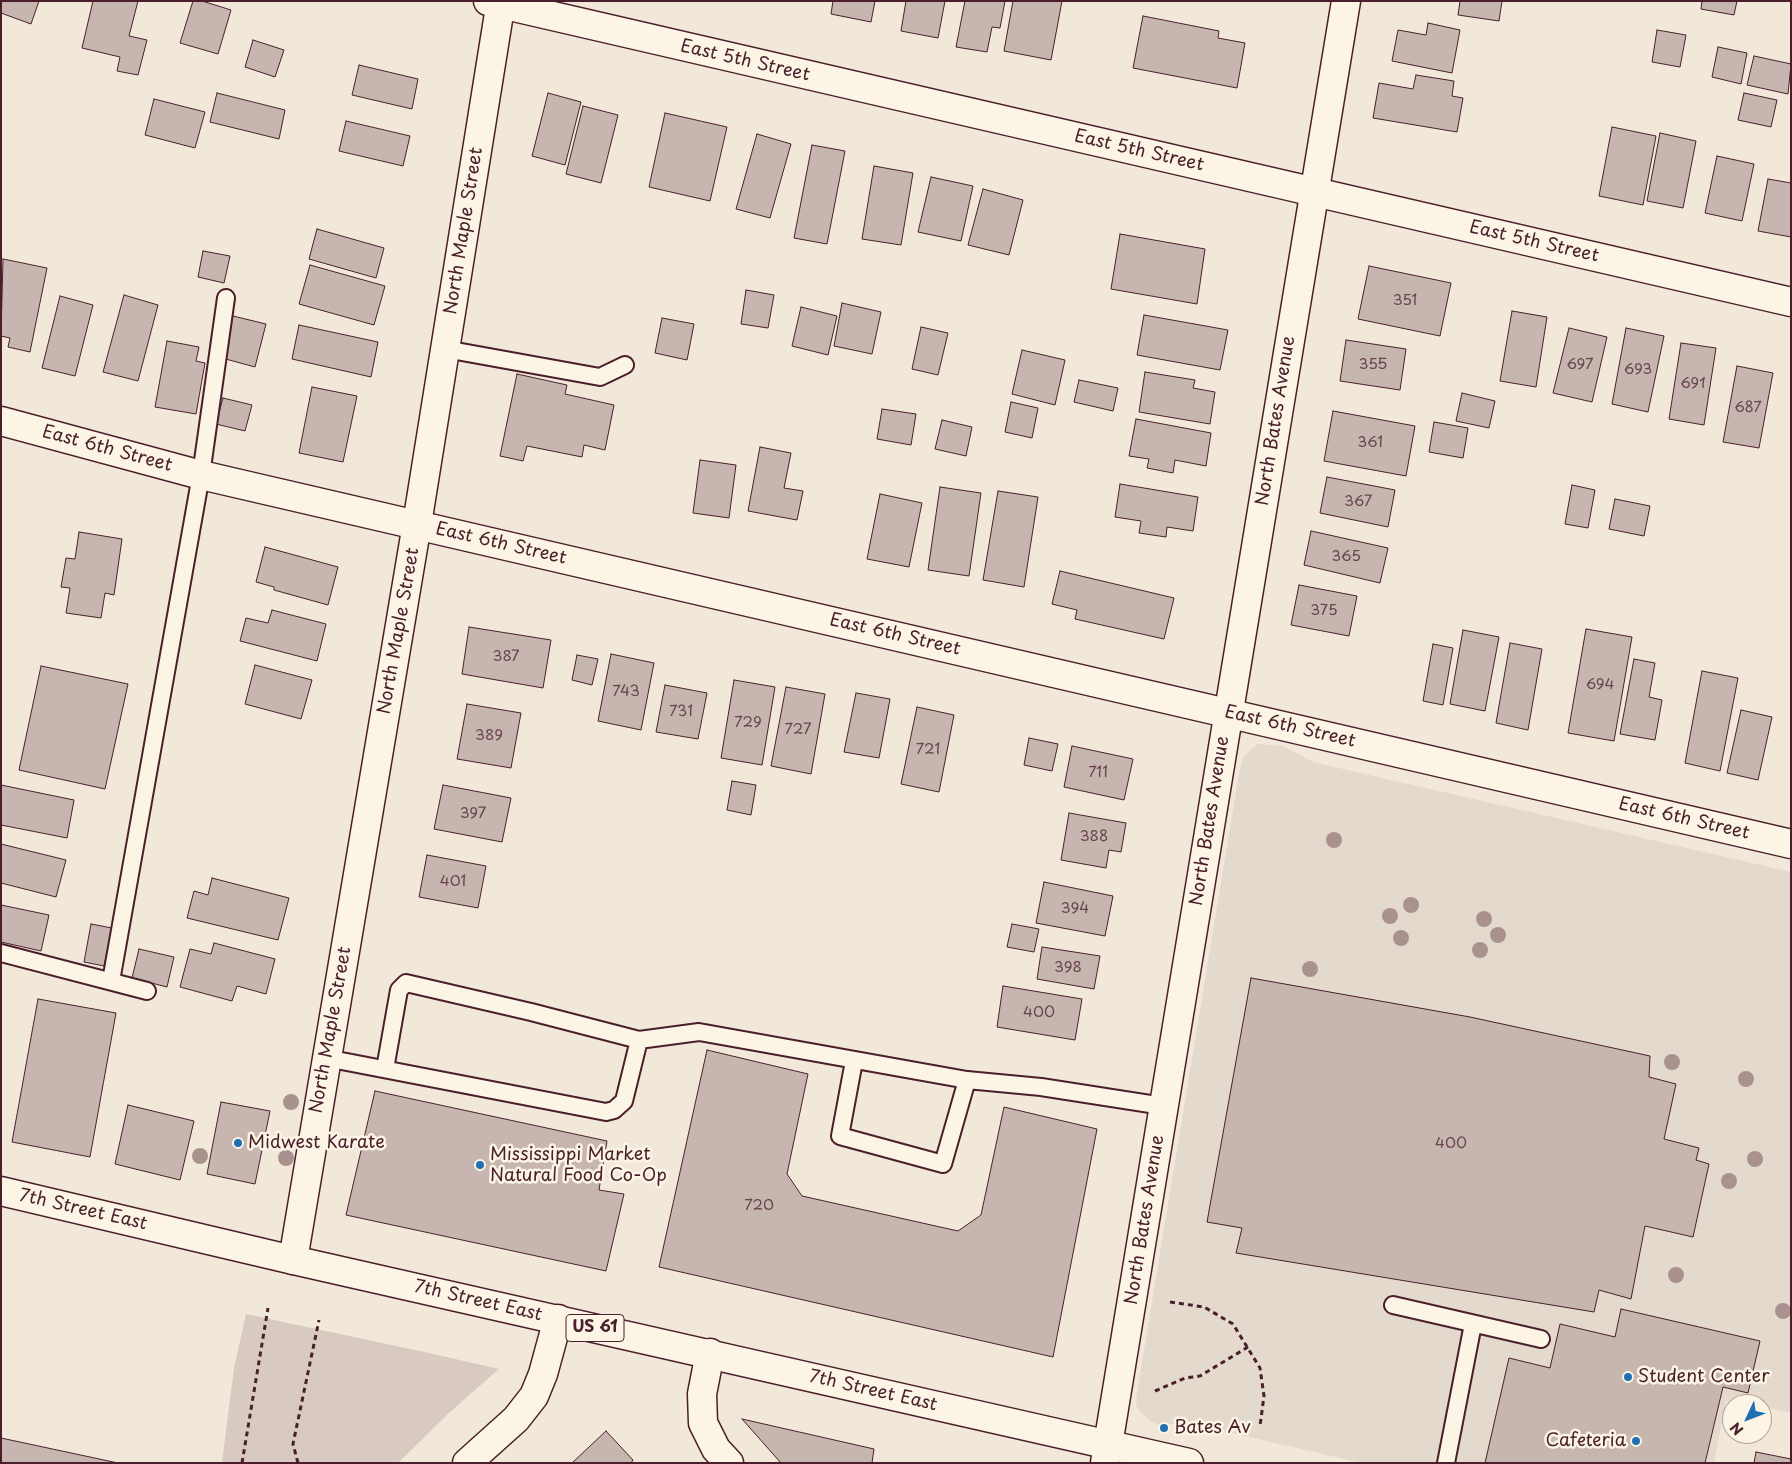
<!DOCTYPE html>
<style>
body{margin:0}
#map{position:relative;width:1792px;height:1464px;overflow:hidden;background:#f1e8da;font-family:"Playpen Sans",sans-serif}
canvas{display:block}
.frame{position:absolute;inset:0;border:2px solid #4a1f2b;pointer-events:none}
.north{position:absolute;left:1722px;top:1394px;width:50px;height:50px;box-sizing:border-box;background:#fcf5e5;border:1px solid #b59f9b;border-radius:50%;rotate:227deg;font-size:14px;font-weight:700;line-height:20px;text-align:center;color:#4a1f2b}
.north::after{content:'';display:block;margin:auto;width:18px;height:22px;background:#1f6fb2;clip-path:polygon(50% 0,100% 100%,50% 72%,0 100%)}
</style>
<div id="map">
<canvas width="1792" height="1464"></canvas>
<div class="frame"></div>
<div class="north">N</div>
</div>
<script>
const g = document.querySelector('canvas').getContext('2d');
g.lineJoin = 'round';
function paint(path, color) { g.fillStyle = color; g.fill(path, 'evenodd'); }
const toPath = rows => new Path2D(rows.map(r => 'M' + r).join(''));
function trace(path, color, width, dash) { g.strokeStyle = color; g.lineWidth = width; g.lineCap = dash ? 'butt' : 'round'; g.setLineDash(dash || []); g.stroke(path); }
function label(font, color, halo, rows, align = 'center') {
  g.font = font + ' "Playpen Sans",sans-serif'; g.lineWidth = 5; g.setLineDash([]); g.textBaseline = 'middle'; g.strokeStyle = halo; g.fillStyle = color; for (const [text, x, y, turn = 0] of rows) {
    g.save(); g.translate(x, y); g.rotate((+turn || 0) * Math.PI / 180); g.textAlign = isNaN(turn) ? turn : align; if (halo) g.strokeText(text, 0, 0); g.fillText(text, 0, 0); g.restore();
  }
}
const built = toPath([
 [1257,744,1283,746,1313,762,1791,872,1791,1413,1762,1407,1762,1404,1726,1401,1714,1463,1362,1463,1184,1422,1161,1426,1152,1422,1139,1411,1136,1405,1137,1393,1239,773,1243,757]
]);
const green = toPath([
 [246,1314,429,1353,499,1369,450,1412,398,1463,222,1463,234,1368]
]);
const building = toPath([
 [1,1,39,1,31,24,1,13,1,1],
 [93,1,138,1,129,36,147,40,138,75,117,71,120,57,82,48,93,1],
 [193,1,202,1,231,10,218,54,180,43,193,1],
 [833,1,875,1,871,22,831,14,833,1],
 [906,1,945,1,938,38,901,31,906,1],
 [965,1,1005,1,1000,28,992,27,987,52,956,47,965,1],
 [1013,1,1062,1,1051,60,1004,51,1013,1],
 [1460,1,1502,1,1499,21,1458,15,1460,1],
 [1702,1,1737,1,1734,15,1701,9,1702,1],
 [1143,16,1219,31,1218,38,1245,43,1237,88,1133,68,1143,16],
 [1428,23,1460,30,1452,73,1392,61,1398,30,1426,35,1428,23],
 [1657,30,1686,35,1680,67,1652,62,1657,30],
 [253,40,284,50,275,77,245,67,253,40],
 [1718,47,1747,53,1741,84,1712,77,1718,47],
 [1754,56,1791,64,1788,94,1747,85,1754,56],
 [359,65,418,79,412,109,352,95,359,65],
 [1416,75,1454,81,1452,96,1463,98,1457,132,1373,118,1379,83,1413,89,1416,75],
 [217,93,285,110,279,139,210,122,217,93],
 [548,93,581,102,565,165,532,156,548,93],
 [1744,93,1777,100,1771,127,1738,120,1744,93],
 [154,99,205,112,195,148,145,135,154,99],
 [583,106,618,115,601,183,566,174,583,106],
 [665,113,727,127,710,201,649,187,665,113],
 [346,121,410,136,403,166,339,151,346,121],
 [1612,127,1656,136,1643,205,1599,196,1612,127],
 [1660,133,1696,141,1683,208,1647,201,1660,133],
 [757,134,791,144,770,218,736,209,757,134],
 [812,145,845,151,827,244,794,238,812,145],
 [1717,156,1754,164,1742,221,1705,213,1717,156],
 [874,166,913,173,901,245,862,239,874,166],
 [931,177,973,186,961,241,918,232,931,177],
 [1768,179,1791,183,1791,237,1758,231,1768,179],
 [983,189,1023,200,1009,255,968,245,983,189],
 [317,229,384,248,376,278,309,259,317,229],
 [1120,234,1205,249,1197,304,1111,289,1120,234],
 [203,251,230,256,224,283,198,277,203,251],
 [3,259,47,268,30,352,8,347,10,338,1,336,3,259],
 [310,265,385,286,374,325,299,304,310,265],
 [1369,266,1451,283,1440,336,1358,319,1369,266],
 [746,290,774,295,768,328,741,324,746,290],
 [124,295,158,305,138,381,103,372,124,295],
 [60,296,93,305,75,376,42,368,60,296],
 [842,303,881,312,872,354,834,346,842,303],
 [801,307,837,316,828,355,792,346,801,307],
 [1512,311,1547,317,1536,387,1500,381,1512,311],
 [1144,315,1228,330,1220,370,1137,355,1144,315],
 [233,316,266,324,255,367,222,358,233,316],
 [662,318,694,324,687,360,655,353,662,318],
 [299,325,378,342,371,377,292,359,299,325],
 [921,327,948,333,938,375,912,369,921,327],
 [1569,328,1607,337,1592,402,1553,393,1569,328],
 [1626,328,1664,336,1648,412,1612,404,1626,328],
 [1346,340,1406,349,1400,390,1340,381,1346,340],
 [167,341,199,347,196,361,205,363,196,414,155,407,167,341],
 [1681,343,1716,348,1704,425,1669,419,1681,343],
 [1022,350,1065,360,1055,405,1012,394,1022,350],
 [1737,366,1773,373,1759,448,1723,442,1737,366],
 [1145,372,1195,380,1193,388,1215,392,1210,424,1139,412,1145,372],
 [517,374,567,385,565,394,614,405,605,450,584,445,582,457,527,446,523,461,500,456,517,374],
 [1079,380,1118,388,1113,411,1074,402,1079,380],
 [312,387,357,396,343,462,299,453,312,387],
 [1462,393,1495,401,1489,428,1456,421,1462,393],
 [223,398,252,405,245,431,216,424,223,398],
 [1011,402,1038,408,1032,438,1005,432,1011,402],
 [882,409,916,414,911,445,877,439,882,409],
 [1333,411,1415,426,1406,476,1324,461,1333,411],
 [1136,419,1211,433,1206,466,1175,460,1173,473,1147,468,1149,459,1129,456,1136,419],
 [942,420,972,427,966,456,935,449,942,420],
 [1434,422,1468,428,1463,458,1429,452,1434,422],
 [760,447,791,453,784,488,803,491,797,520,748,511,760,447],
 [700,460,736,465,729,518,693,513,700,460],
 [1327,477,1395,490,1388,527,1320,513,1327,477],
 [1120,484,1198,497,1193,531,1167,527,1166,537,1139,533,1141,521,1115,517,1120,484],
 [1572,485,1595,490,1588,528,1565,524,1572,485],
 [940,487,981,493,969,576,928,570,940,487],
 [998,491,1038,497,1024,587,983,580,998,491],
 [880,494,922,503,909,567,867,559,880,494],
 [1615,499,1650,506,1644,536,1609,529,1615,499],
 [1311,531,1388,548,1380,583,1304,565,1311,531],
 [79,532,122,539,114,595,105,593,101,618,66,613,70,588,61,587,66,558,75,559,79,532],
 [265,547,338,567,328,605,274,590,274,587,256,582,265,547],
 [1060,571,1174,598,1164,639,1075,619,1077,610,1052,604,1060,571],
 [1299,585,1357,596,1349,636,1291,625,1299,585],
 [272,610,326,624,317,661,240,641,246,618,268,623,272,610],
 [469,627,551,640,543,688,462,674,469,627],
 [1586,629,1632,637,1614,741,1568,733,1586,629],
 [1463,630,1499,637,1485,711,1450,704,1463,630],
 [1510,643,1542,649,1528,730,1496,723,1510,643],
 [1433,644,1453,648,1443,705,1423,701,1433,644],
 [611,654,654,663,641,730,598,721,611,654],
 [577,655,598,659,592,685,572,680,577,655],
 [1634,659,1655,663,1649,697,1662,700,1655,740,1620,734,1634,659],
 [255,665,312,680,301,719,245,704,255,665],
 [41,666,128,684,105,789,19,770,41,666],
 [1702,671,1738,678,1720,771,1685,763,1702,671],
 [734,680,775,687,762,765,721,758,734,680],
 [665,685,707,693,698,739,656,732,665,685],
 [786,687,825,694,811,774,771,766,786,687],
 [856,693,890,699,879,758,844,752,856,693],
 [467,704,521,713,511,768,457,759,467,704],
 [917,707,954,715,939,792,901,784,917,707],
 [1741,710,1772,717,1758,780,1727,773,1741,710],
 [1029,738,1058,744,1052,771,1024,765,1029,738],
 [1072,746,1133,759,1124,800,1064,787,1072,746],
 [732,781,756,785,751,815,727,810,732,781],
 [1,785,74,800,67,838,1,825,1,785],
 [443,785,511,798,502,842,434,829,443,785],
 [1069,813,1126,823,1121,852,1109,850,1106,868,1061,860,1069,813],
 [1,844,66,860,56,897,1,883,1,844],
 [427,855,486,866,478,908,419,897,427,855],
 [212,878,289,898,278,940,187,918,194,891,208,895,212,878],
 [1044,882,1113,896,1105,936,1036,923,1044,882],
 [1,905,49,915,41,951,1,942,1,905],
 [91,924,112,928,104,966,84,962,91,924],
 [1012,924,1039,929,1034,952,1007,947,1012,924],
 [214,943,275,959,266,994,237,986,232,1001,180,987,190,949,211,954,214,943],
 [1042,947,1100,956,1094,989,1037,979,1042,947],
 [139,949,174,957,167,987,132,978,139,949],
 [1251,978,1470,1017,1650,1056,1649,1077,1676,1084,1664,1139,1699,1148,1696,1160,1709,1164,1693,1237,1645,1226,1631,1299,1599,1290,1594,1312,1236,1253,1242,1228,1207,1222,1251,978],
 [1003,986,1082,999,1075,1040,997,1027,1003,986],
 [38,999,116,1013,90,1157,12,1142,38,999],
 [707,1050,808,1074,787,1174,802,1196,958,1231,981,1215,1004,1107,1097,1129,1053,1357,659,1267,707,1050],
 [375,1091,607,1141,599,1190,624,1194,606,1271,346,1215,375,1091],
 [221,1102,270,1111,255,1184,207,1174,221,1102],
 [128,1105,194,1121,180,1180,115,1164,128,1105],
 [1621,1309,1760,1341,1748,1393,1723,1387,1705,1463,1485,1463,1509,1358,1550,1368,1560,1324,1615,1337,1621,1309],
 [742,1419,874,1449,872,1463,781,1463,742,1419],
 [606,1431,633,1460,631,1463,572,1463,606,1431],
 [1,1438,118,1463,1,1463,1,1438],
 [1756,1452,1791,1459,1791,1463,1754,1463,1756,1452]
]);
const path = toPath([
 [1170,1302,1204,1307,1233,1324,1260,1368,1264,1396,1260,1426],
 [1155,1391,1185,1378,1200,1376,1248,1347],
 [242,1463,268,1308],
 [298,1463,293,1444,319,1320]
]);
const lane = toPath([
 [445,349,600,377,625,365],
 [1,953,147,991],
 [111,981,201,475,226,298],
 [639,1040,699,1032,967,1080,1041,1087,1163,1106],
 [326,1058,606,1112,614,1110,624,1101,639,1040,531,1012,406,983,399,990,385,1069],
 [854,1061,840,1136,943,1164,967,1080],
 [1393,1305,1541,1339],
 [1446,1463,1473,1324]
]);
const street = toPath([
 [488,1,1791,302],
 [293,1260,417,524,501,1],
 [710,1353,702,1394,703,1423,716,1449,729,1463],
 [467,1463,516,1419,534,1396,543,1374,558,1319],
 [1105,1463,1346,1]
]);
const secondary = toPath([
 [1,421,201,475,1791,844]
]);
const primary = toPath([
 [1,1191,293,1260,1189,1463]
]);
const trees = [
 [1334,840],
 [1411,905],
 [1390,916],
 [1484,919],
 [1498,935],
 [1401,938],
 [1480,950],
 [1310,969],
 [1672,1062],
 [1746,1079],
 [291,1102],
 [200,1156],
 [286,1158],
 [1755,1159],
 [1729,1181],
 [1676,1275],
 [1783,1311]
];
const markers = [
 [238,1143,5,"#1f6fb2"],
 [480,1165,5,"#1f6fb2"],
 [1628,1377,5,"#1f6fb2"],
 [1164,1428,5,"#1f6fb2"],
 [1636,1441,5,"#1f6fb2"]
];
const numberNames = [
 ["351",1405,301],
 ["355",1373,365],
 ["697",1580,365],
 ["693",1638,370],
 ["691",1693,384],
 ["687",1748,408],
 ["361",1370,443],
 ["367",1358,502],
 ["365",1346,557],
 ["375",1324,611],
 ["387",506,657],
 ["694",1600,685],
 ["743",626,692],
 ["731",681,712],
 ["729",748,723],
 ["727",798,730],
 ["389",489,736],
 ["721",928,750],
 ["711",1098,773],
 ["397",473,814],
 ["388",1094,837],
 ["401",453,882],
 ["394",1075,909],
 ["398",1068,968],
 ["400",1039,1013],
 ["400",1451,1144],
 ["720",759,1206]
];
const shields = [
 [595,1328,58]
];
const shieldNames = [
 ["US 61",595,1328]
];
const streetNames = [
 ["East 5th Street",745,61,13],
 ["East 5th Street",1139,151,13],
 ["North Maple Street",464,231,-81],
 ["East 5th Street",1534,242,13],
 ["North Bates Avenue",1276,421,-81],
 ["East 6th Street",107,449,15],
 ["East 6th Street",501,544,13],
 ["North Maple Street",399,631,-80],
 ["East 6th Street",895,635,13],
 ["East 6th Street",1290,727,13],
 ["East 6th Street",1684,819,13],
 ["North Bates Avenue",1210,821,-81],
 ["North Maple Street",331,1030,-80],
 ["7th Street East",83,1210,13],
 ["North Bates Avenue",1145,1220,-81],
 ["7th Street East",478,1301,13],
 ["7th Street East",873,1391,13]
];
const poiNames = [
 ["Midwest Karate",248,1143],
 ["Mississippi Market",490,1155],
 ["Natural Food Co-Op",490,1176],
 ["Student Center",1638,1377],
 ["Bates Av",1174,1428],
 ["Cafeteria",1626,1441,"right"]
];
paint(built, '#e4d9cd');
paint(green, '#d8cac0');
paint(building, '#c7b6af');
trace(building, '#4a1f2b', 1);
trace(lane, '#4a1f2b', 20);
trace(street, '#4a1f2b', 31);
trace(secondary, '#4a1f2b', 31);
trace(primary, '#4a1f2b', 31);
trace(path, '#4a1f2b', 3, [5, 4]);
trace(lane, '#fcf5e5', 16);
trace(street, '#fcf5e5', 28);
trace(secondary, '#fcf5e5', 28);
trace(primary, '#fcf5e5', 28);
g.fillStyle = '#a9918e';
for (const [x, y] of trees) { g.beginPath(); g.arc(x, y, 8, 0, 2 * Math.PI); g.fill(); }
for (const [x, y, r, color] of markers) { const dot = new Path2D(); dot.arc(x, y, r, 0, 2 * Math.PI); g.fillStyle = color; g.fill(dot); trace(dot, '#fcf5e5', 2); }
label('15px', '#69454c', null, numberNames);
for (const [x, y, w] of shields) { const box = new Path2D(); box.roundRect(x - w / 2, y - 13.5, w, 27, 4); g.fillStyle = '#fcf5e5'; g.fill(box); trace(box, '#4a1f2b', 1); }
label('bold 16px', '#4a1f2b', null, shieldNames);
label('18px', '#4a1f2b', '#fcf5e5', streetNames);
label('18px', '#4a1f2b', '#fcf5e5', poiNames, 'left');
</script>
